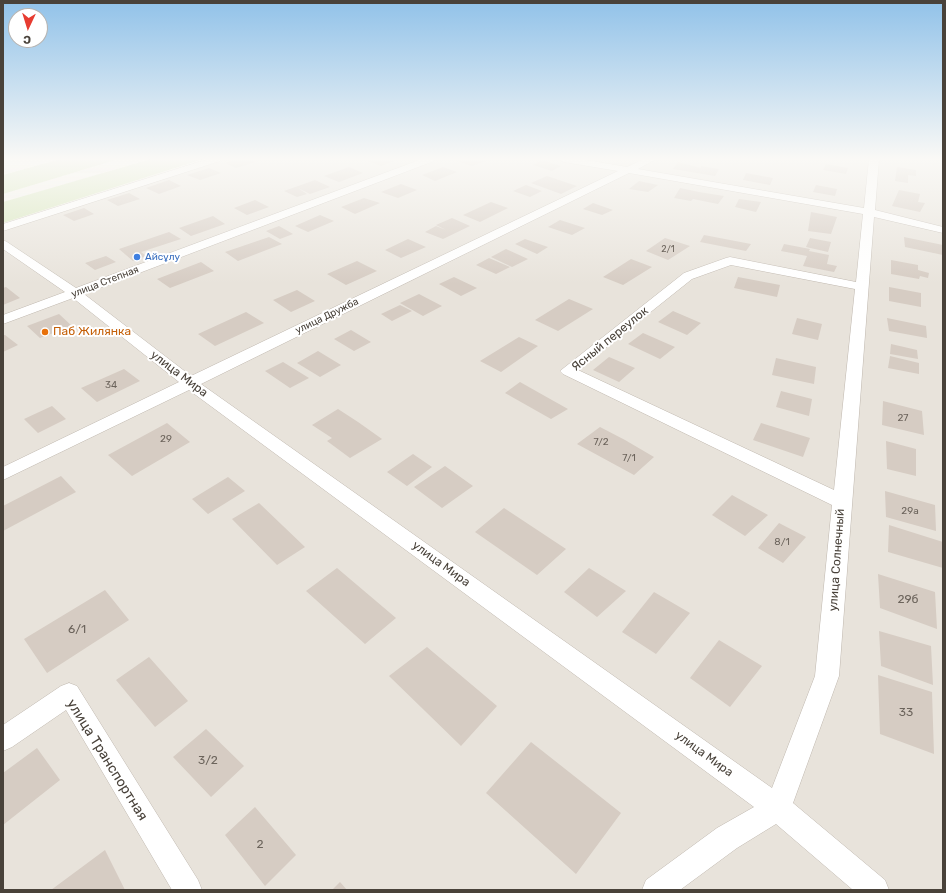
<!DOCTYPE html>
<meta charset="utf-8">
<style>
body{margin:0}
#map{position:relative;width:946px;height:893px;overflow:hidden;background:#f5f2ec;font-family:Rubik,sans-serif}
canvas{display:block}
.frame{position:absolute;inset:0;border:4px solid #49423a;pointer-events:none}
.north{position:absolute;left:8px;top:8px;width:40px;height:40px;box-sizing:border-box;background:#fff;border:1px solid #b6b3b0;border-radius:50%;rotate:184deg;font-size:11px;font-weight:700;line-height:16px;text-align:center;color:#49423a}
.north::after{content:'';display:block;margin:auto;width:14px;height:18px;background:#e73c31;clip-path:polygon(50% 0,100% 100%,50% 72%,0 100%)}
</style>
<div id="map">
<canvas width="946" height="893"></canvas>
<div class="frame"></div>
<div class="north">С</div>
</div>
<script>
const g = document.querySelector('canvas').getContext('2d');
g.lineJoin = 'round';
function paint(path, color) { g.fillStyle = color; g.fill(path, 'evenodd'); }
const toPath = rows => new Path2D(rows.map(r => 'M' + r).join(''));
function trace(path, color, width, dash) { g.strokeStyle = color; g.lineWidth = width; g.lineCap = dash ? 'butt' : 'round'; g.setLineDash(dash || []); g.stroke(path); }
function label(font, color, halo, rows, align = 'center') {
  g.font = font + ' Rubik,sans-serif'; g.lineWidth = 4; g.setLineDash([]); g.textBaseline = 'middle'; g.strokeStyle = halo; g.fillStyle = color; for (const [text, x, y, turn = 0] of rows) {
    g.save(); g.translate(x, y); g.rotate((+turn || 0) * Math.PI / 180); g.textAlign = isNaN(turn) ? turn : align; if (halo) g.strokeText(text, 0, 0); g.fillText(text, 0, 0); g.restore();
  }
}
const residential = toPath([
 [217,159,943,159,943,890,3,890,3,228]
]);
const green = toPath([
 [60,159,119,159,3,194,3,175],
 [151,159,203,159,3,223,3,202]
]);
const building = toPath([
 [237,159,251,159,256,162,236,168,225,163],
 [372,159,400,159,381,166,368,161],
 [466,159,491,159,472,166,459,162],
 [542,160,561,166,552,171,533,165],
 [678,162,701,168,701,166,719,169,715,176,673,169],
 [826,164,848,168,846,174,823,170],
 [349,167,363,173,339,182,324,176],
 [443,167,457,172,435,181,422,175],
 [897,167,916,170,916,176,908,175,908,183,895,181],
 [209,168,221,173,200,180,187,175],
 [746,173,773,178,770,185,743,180],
 [547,176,577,186,561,194,531,183],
 [169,180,181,186,159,194,146,188],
 [315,180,330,187,310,194,298,188,307,194,297,197,284,191],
 [639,181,658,185,648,192,629,189],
 [401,184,417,190,398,198,381,192],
 [526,185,542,191,530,197,513,191],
 [816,185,837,189,835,196,813,192],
 [680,188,699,192,724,196,718,204,693,199,691,201,674,198],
 [899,190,920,194,918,202,925,203,920,212,892,206],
 [129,193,140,199,118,206,107,200],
 [364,198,380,203,355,214,341,207],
 [739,199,761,202,756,212,735,207],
 [255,200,269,207,247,215,234,208],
 [491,202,508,208,480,222,463,215],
 [593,203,613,210,602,215,583,209],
 [84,208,94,214,74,221,63,215],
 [811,212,837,217,831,234,808,231],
 [320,215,334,221,308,232,295,226],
 [213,216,225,224,191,236,179,228],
 [452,218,470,226,443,239,425,232,436,226,446,230,436,225],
 [560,220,585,228,572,235,548,227],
 [279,226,293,234,280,239,266,231],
 [169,232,181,239,141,252,146,256,133,261,119,249],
 [704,235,751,244,746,251,700,242],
 [269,237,282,244,238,261,225,252],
 [904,237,943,245,943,255,905,247],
 [665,238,690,246,668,260,646,251],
 [810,238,831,242,828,252,806,247],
 [408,239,426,247,401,258,385,250],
 [525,239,548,247,537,254,515,244],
 [784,244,810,249,809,251,829,255,827,264,837,266,834,272,803,266,807,256,781,251],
 [506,249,528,259,512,267,491,257],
 [106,256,116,262,95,270,85,263],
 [489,258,510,267,496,274,476,265],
 [631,259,652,267,623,285,603,277],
 [891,260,918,265,918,270,929,273,928,278,920,276,919,279,891,274],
 [357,261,377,271,346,285,327,274],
 [201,262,214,271,170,288,157,279],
 [454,277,477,288,461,296,439,284],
 [738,277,780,285,777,297,734,288],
 [6,287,20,298,3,305,3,288],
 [889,287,921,293,921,307,889,301],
 [297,290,315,301,291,312,273,300],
 [419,294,442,306,423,316,400,303],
 [569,299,593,309,558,331,535,320],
 [400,305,412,311,392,321,381,314],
 [673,311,701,323,687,335,658,322],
 [246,312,264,323,215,346,198,334],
 [59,314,72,326,40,338,27,326],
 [797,318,822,324,818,340,792,334],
 [887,318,926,326,927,338,889,331],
 [351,330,371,342,354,351,334,339],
 [643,333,675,347,660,359,628,344],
 [3,335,5,335,18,345,3,352],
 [519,337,538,346,501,372,480,361],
 [891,344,917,350,918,359,890,354],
 [318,351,341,365,320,377,297,363],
 [890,356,919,363,919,374,888,368],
 [609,357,635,368,619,382,593,370],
 [776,358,816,367,814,384,772,375],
 [283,362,309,378,290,388,265,371],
 [124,369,140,381,97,402,81,388],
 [520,382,543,395,568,409,551,419,505,393],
 [781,391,812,399,809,416,776,407],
 [883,401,922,411,924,435,882,425],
 [52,406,66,419,38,433,24,419],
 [338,409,358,422,382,439,350,458,327,441,332,438,312,425],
 [167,423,190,442,132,476,108,455],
 [761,423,810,438,803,457,753,440],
 [600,427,625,440,654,457,634,475,577,444],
 [886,441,916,449,916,476,887,469],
 [413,454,432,467,407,486,387,472],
 [445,466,473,486,442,508,414,487],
 [61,476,76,492,3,531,3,506],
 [228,477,245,491,208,514,192,499],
 [885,491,935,505,936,531,886,517],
 [732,495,768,515,745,536,712,515],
 [259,503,305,547,277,565,232,519],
 [504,508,566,549,537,575,475,532],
 [779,523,806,537,783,563,758,548],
 [889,525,943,542,943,568,888,552],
 [337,568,396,618,365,644,306,591],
 [589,568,626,591,597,617,564,592],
 [878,574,935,592,937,629,880,608],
 [105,590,129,620,47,673,24,639],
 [654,592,690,613,656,654,622,632],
 [879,631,931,646,933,685,881,666],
 [719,640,762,666,730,707,690,678],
 [427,647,497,706,461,746,389,676],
 [149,657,188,701,155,727,116,680],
 [878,675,932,692,934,754,880,734],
 [206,729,244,766,211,797,173,757],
 [531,742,621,813,576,874,486,793],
 [37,748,60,780,3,825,3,773],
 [255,807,296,855,265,886,225,835],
 [105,850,125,890,51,890],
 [340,882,347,890,332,890]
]);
const minor = toPath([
 [208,159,222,159,220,161,3,231,3,224,208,159],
 [422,159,436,159,434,161,84,294,191,376,618,171,564,162,559,159,580,159,627,167,644,159,656,159,638,169,864,208,869,159,879,159,875,210,943,227,943,233,874,217,839,676,793,803,885,880,889,890,853,890,776,824,737,848,680,890,642,890,646,880,717,828,754,807,189,390,3,480,3,467,179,382,73,298,3,324,3,315,65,292,3,249,3,240,7,242,76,288,422,159],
 [629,173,863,214,856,282,730,257,726,258,684,273,560,371,563,374,832,505,815,676,772,788,201,384,629,173],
 [731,265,855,289,834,490,578,370,692,279,731,265],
 [69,683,77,686,198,880,202,890,172,890,66,710,12,747,3,751,3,725,61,686,69,683]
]);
const markers = [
 [137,257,4,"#3f7fe0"],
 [45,332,4,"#e8710a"]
];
const farNumbernames = [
 ["2/1",668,249]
];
const farShopnames = [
 ["Айсұлу",145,257]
];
const farStreetnames = [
 ["улица Степная",105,282,-21],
 ["улица Дружба",327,316,-26]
];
const numberNames = [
 ["34",111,385],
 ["27",903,418],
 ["29",166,439],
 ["7/2",601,442],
 ["7/1",629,458],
 ["29а",910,511],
 ["8/1",782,542]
];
const foodNames = [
 ["Паб Жилянка",53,332]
];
const streetNames = [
 ["Ясный переулок",610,339,-39],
 ["улица Мира",179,374,37],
 ["улица Солнечный",837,560,-86],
 ["улица Мира",441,564,36],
 ["улица Мира",704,754,36]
];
const nearNumbernames = [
 ["29б",908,600],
 ["6/1",77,630],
 ["33",906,713],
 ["3/2",208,761],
 ["2",260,845]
];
const nearStreetnames = [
 ["улица Транспортная",107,760,58]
];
paint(residential, '#e8e3db');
paint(green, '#d5e5b9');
paint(building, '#d6ccc3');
trace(minor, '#c0b8af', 1);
paint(minor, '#fff');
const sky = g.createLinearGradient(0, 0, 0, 284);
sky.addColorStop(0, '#91c2e9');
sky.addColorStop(0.56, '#faf9f6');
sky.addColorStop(1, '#faf9f600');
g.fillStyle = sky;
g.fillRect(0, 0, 946, 284);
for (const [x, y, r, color] of markers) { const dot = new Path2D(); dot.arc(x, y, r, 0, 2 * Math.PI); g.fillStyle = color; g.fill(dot); trace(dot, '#fff', 1.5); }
label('9px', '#6c645c', null, farNumbernames);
label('10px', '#366cbe', '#fff', farShopnames, 'left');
label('10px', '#49423a', '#fff', farStreetnames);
label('10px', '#6c645c', null, numberNames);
label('12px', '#c56008', '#fff', foodNames, 'left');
label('12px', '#49423a', '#fff', streetNames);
label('12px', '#6c645c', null, nearNumbernames);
label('14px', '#49423a', '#fff', nearStreetnames);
</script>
